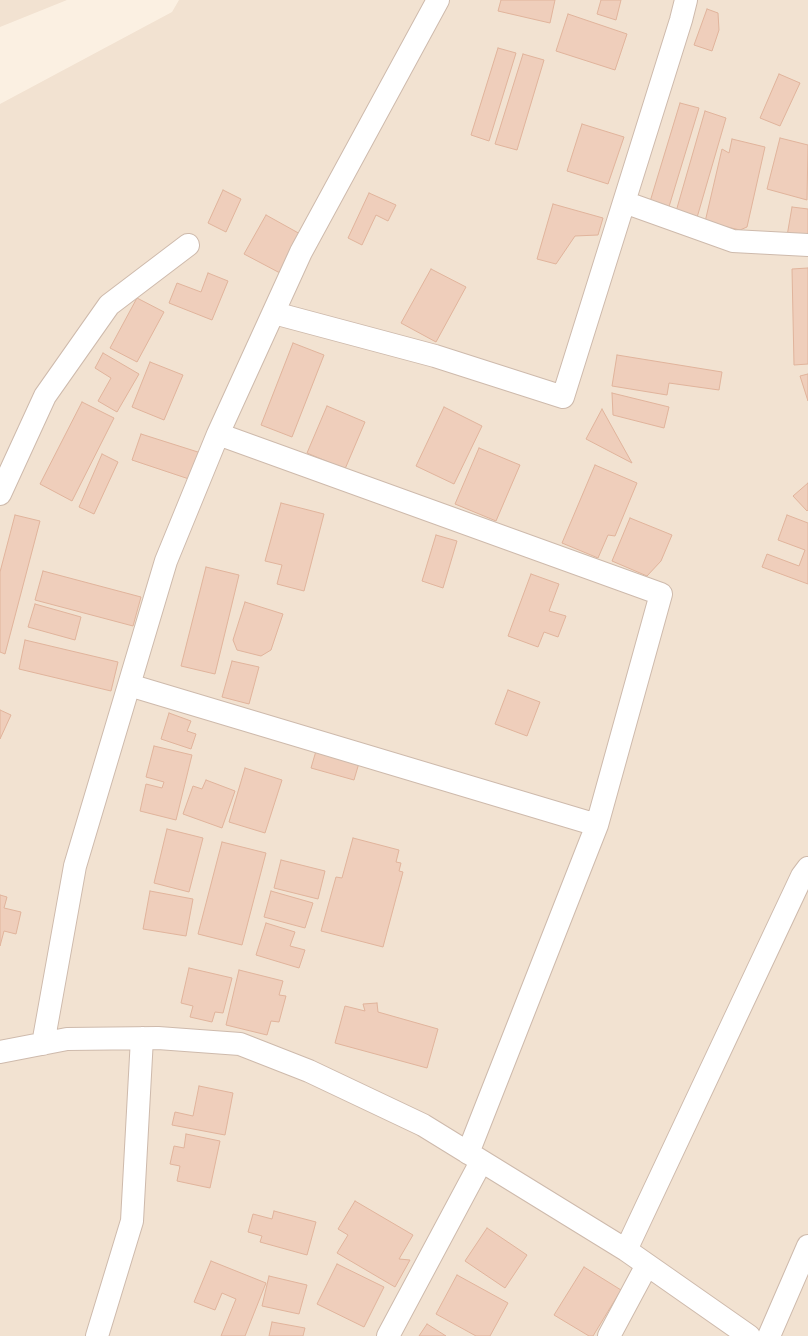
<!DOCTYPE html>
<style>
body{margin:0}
canvas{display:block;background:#fbf0e2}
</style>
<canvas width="808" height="1336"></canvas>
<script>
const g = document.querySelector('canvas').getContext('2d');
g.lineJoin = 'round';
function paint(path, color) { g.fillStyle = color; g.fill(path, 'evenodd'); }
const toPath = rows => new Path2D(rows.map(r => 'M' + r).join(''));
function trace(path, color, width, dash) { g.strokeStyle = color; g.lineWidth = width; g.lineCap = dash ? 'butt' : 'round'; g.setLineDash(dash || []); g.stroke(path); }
const residential = toPath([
 [0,0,67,0,0,27],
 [179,0,808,0,808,1336,0,1336,0,104,172,12]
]);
const building = toPath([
 [501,0,555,0,550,23,498,11,501,0],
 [601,0,621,0,616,20,597,14,601,0],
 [707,9,718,13,719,30,712,51,694,45,707,9],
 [568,14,627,34,615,70,556,51,568,14],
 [498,48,516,53,489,141,471,135,498,48],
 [523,54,544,60,517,150,495,144,523,54],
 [779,74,800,83,780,126,760,118,779,74],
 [680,103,699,108,668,210,649,205,680,103],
 [705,111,726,118,696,221,675,215,705,111],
 [582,124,624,137,608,184,567,171,582,124],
 [780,138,808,145,807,200,767,189,780,138],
 [732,139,765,147,747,227,740,230,705,222,722,149,729,153,732,139],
 [223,190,241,199,226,232,208,223,223,190],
 [369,193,396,205,388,221,376,215,362,245,348,238,369,193],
 [553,204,603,218,598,235,575,236,556,264,537,259,553,204],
 [792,207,808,209,808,240,787,236,792,207],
 [266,215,302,235,280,273,244,254,266,215],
 [808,268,808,364,794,365,792,269,808,268],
 [431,269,466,287,436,342,401,323,431,269],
 [208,273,228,281,212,320,169,303,177,283,201,292,208,273],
 [137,298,164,312,137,362,110,348,137,298],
 [293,343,324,355,292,437,261,425,293,343],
 [103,353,139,374,117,412,98,401,111,378,95,368,103,353],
 [617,355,722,372,719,390,669,383,667,395,612,386,617,355],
 [150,362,183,375,164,420,132,407,150,362],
 [808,374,808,401,800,376,808,374],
 [612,393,669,407,664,428,613,415,612,393],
 [82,402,114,418,72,501,40,484,82,402],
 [327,406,365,422,345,469,307,453,327,406],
 [444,407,482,426,454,484,416,466,444,407],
 [602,409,632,463,586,439,602,409],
 [141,434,201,453,192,480,132,460,141,434],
 [479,448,520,465,496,521,455,504,479,448],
 [102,454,118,462,94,514,79,507,102,454],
 [595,465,637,483,615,536,608,535,598,558,562,543,595,465],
 [808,483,808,510,807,511,793,496,808,483],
 [281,503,324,514,304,591,277,584,282,565,265,561,281,503],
 [15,515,40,521,5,654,0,652,0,572,15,515],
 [787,515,808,523,808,584,762,567,767,554,799,566,805,550,778,540,787,515],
 [630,518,672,535,661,561,647,576,612,561,630,518],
 [436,535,457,541,443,588,422,581,436,535],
 [206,567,239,575,215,674,181,666,206,567],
 [43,571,141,597,133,626,35,600,43,571],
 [531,574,559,584,549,611,566,616,558,637,544,632,538,647,508,636,531,574],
 [245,602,283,614,271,650,261,656,237,650,233,640,245,602],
 [35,604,81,617,75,640,28,627,35,604],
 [25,640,118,662,111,691,19,669,25,640],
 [232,661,259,667,249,704,222,697,232,661],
 [508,690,540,702,527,736,495,724,508,690],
 [0,710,11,715,0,739,0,710],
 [169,713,191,721,187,731,196,734,191,749,161,739,169,713],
 [154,746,192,755,176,820,140,811,146,784,162,788,164,782,146,777,154,746],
 [316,751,359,763,354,780,311,768,316,751],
 [245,768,282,780,265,833,229,822,245,768],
 [206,780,235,791,222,828,183,814,193,786,202,789,206,780],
 [167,829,203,838,189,892,154,883,167,829],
 [353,838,399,850,396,862,401,863,399,871,403,872,383,947,321,931,336,877,342,878,353,838],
 [222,842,266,853,242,945,198,934,222,842],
 [281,860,325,871,318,899,274,888,281,860],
 [150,891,193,899,186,936,143,929,150,891],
 [271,891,313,903,305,928,264,917,271,891],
 [0,895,7,897,4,908,21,912,16,934,4,931,0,946,0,895],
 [266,923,295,932,290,946,305,950,299,968,256,955,266,923],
 [189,968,232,978,223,1013,215,1012,212,1022,190,1017,193,1006,181,1003,189,968],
 [239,970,283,981,279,995,286,996,279,1022,271,1021,267,1035,226,1025,239,970],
 [377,1003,378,1012,438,1029,427,1068,335,1043,345,1006,365,1011,363,1004,377,1003],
 [199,1086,233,1093,225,1135,172,1125,175,1112,193,1116,199,1086],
 [186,1134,220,1141,210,1188,177,1181,180,1166,170,1164,174,1146,184,1148,186,1134],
 [355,1201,413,1235,399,1259,410,1260,395,1287,337,1253,348,1235,338,1229,355,1201],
 [274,1211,316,1222,307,1255,260,1242,262,1236,248,1232,253,1214,272,1219,274,1211],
 [487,1228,527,1255,505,1288,465,1261,487,1228],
 [211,1261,266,1283,245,1336,221,1336,236,1299,222,1293,215,1310,194,1302,211,1261],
 [337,1264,384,1287,364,1327,317,1304,337,1264],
 [584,1267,621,1290,593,1336,589,1336,554,1315,584,1267],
 [457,1275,508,1303,490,1336,476,1336,436,1314,457,1275],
 [269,1276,307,1285,299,1314,262,1306,269,1276],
 [272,1322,305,1328,303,1336,269,1336,272,1322],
 [427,1324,446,1336,419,1336,427,1324]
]);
const minor = toPath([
 [624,202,733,241,808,245],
 [274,313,435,356,563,397,681,20,686,0],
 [218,434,661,594,597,825,468,1153],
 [0,494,45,396,109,305,188,245],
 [129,685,597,825],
 [43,1044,75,866,166,561,218,434,301,252,438,0],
 [0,1052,67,1039,158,1038,240,1044,309,1071,423,1125,626,1250,749,1336],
 [626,1250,802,876,808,868],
 [97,1336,132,1221,142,1038],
 [388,1336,481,1162],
 [609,1336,647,1265],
 [769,1336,808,1246]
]);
paint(residential, '#f2e2d1');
paint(building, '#efcebb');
trace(building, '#e1b49c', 1);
trace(minor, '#cebaac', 24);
trace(minor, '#fff', 22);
</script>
